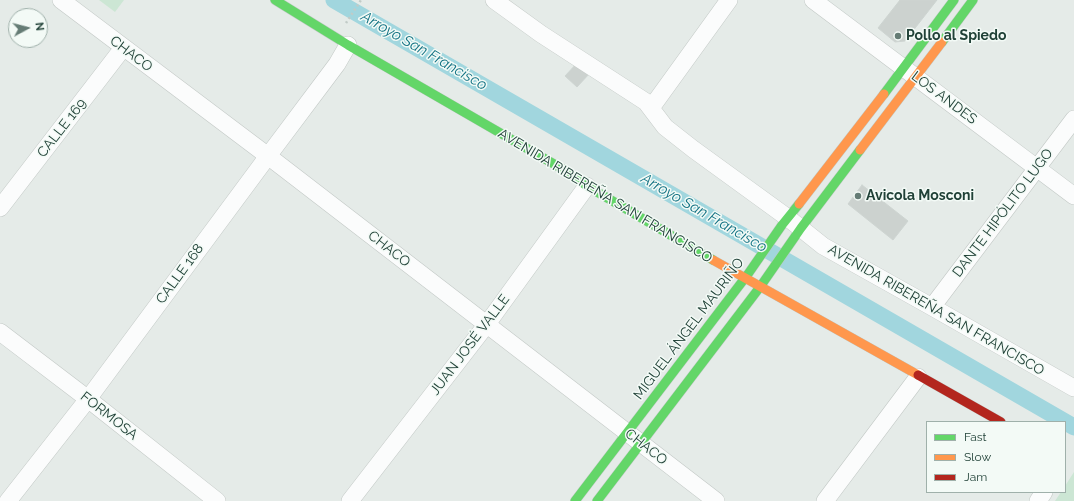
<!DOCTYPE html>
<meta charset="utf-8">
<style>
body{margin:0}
#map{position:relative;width:1074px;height:501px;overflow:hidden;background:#e5ebe8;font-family:Raleway,sans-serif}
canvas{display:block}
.legend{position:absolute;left:926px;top:421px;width:140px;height:72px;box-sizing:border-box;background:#f3faf6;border:1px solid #9fb0aa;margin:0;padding:5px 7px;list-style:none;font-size:12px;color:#204137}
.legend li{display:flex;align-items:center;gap:8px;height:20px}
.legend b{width:20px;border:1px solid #9fb0aa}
.north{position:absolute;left:8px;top:8px;width:40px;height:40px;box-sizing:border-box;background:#f3faf6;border:1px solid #9fb0aa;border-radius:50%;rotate:83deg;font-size:11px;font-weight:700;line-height:16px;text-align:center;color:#204137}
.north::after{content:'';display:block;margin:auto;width:14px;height:18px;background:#657c75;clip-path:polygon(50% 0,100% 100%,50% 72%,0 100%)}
</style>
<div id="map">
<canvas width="1074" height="501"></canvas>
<ul class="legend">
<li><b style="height:5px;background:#63d668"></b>Fast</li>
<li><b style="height:5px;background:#ff974d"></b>Slow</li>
<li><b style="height:5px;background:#b3261e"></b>Jam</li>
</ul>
<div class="north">N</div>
</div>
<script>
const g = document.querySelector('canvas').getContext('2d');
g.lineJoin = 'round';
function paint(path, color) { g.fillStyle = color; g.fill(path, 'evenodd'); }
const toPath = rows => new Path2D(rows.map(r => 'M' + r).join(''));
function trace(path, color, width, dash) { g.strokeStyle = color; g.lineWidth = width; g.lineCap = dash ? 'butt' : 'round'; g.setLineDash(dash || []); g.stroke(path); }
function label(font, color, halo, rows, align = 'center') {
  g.font = font + ' Raleway,sans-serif'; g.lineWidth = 3; g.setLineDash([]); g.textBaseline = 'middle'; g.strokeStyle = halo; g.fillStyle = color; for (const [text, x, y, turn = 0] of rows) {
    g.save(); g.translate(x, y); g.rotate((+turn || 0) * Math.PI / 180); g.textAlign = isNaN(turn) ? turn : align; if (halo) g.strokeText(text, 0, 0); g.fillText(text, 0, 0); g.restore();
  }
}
const green = toPath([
 [99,0,124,0,115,12],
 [1074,472,1074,501,1055,501,1061,492,1065,492,1065,486]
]);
const canal = toPath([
 [334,0,1074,427]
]);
const building = toPath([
 [900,0,937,0,905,41,895,42,878,28,900,0],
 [578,62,590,73,577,87,565,76,578,62],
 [862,185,908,221,893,240,848,204,862,185]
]);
const path = toPath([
 [346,23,361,0]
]);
const street = toPath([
 [61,0,268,156,716,501],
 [494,0,541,34,646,102,665,127,693,149,788,218,823,246,932,307,1074,388],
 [813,0,1074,196],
 [651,108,729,0],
 [0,208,123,48],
 [932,307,1074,119],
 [0,332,88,399,217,501],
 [8,501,88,399,268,156,337,64,348,45],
 [350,501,487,324,587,186],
 [825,501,918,377],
 [1038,501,1044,492]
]);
const fast = toPath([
 [275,0,348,45,566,171,587,186,713,260],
 [942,42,973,0],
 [884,94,954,0],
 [575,501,748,274,782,225,799,204],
 [597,501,760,287,801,228,860,150]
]);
const slow = toPath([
 [860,150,942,42],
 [799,204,884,94],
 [713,260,918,375]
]);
const jam = toPath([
 [918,375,1001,422]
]);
const markers = [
 [898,36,4,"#657c75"],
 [858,196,4,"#657c75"]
];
const poiNames = [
 ["Pollo al Spiedo",906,36],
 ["Avicola Mosconi",866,196]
];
const streetNames = [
 ["CHACO",131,54,37],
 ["LOS ANDES",944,98,37],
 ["CALLE 169",62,128,-52],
 ["AVENIDA RIBEREÑA SAN FRANCISCO",605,196,31],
 ["DANTE HIPÓLITO LUGO",1003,213,-53],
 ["CHACO",389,249,38],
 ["CALLE 168",180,274,-54],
 ["AVENIDA RIBEREÑA SAN FRANCISCO",936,310,30],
 ["MIGUEL ÁNGEL MAURIÑO",689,329,-53],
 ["JUAN JOSÉ VALLE",470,345,-53],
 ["FORMOSA",109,416,38],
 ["CHACO",646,447,38]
];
const waterNames = [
 ["Arroyo San Francisco",424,51,30],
 ["Arroyo San Francisco",704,213,30]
];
paint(green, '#cce6d4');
trace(canal, '#a1d6de', 17);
paint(building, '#ccd2cf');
trace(building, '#cdd4d1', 1);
trace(street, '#c2c8c5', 18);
trace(fast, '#c0c9c5', 10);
trace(slow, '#c0c9c5', 10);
trace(jam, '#c0c9c5', 10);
trace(path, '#c1cbc7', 2.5, [2, 3]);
trace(street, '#fbfcfc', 17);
trace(fast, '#63d668', 9);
trace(slow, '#ff974d', 9);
trace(jam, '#b3261e', 9);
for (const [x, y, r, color] of markers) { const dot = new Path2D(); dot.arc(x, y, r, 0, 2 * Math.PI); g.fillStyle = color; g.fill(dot); trace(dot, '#f3faf6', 1.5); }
label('bold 14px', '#204137', '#f3faf6', poiNames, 'left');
label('14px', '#204137', '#f3faf6', streetNames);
label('italic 15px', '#137384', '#f3faf6', waterNames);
</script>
